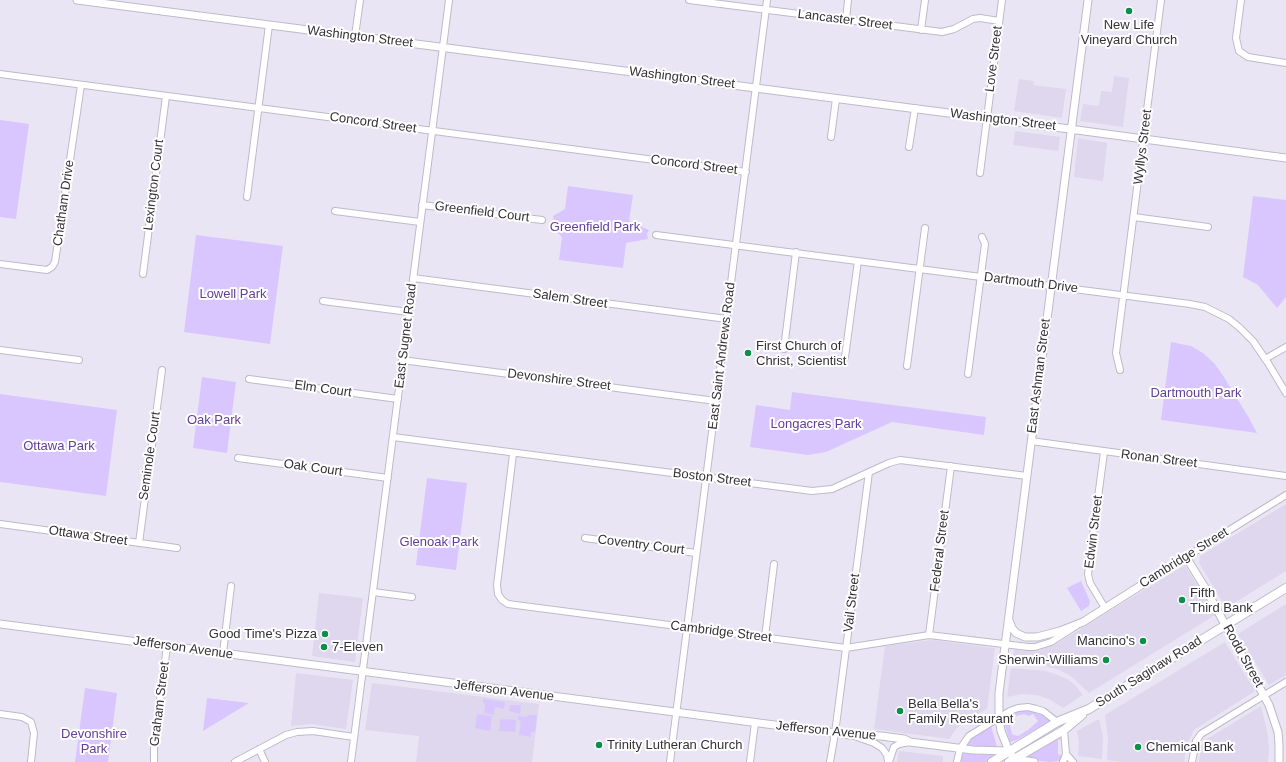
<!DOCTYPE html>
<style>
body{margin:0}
canvas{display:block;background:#eae5f4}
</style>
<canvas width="1286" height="762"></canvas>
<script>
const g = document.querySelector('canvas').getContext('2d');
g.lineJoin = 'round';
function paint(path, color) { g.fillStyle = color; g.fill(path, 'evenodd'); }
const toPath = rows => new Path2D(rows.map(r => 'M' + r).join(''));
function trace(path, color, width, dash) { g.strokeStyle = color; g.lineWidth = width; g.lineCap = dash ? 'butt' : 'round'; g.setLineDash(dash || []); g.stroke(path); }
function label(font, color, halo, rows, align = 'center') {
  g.font = font + ' Helvetica,sans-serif'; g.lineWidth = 4; g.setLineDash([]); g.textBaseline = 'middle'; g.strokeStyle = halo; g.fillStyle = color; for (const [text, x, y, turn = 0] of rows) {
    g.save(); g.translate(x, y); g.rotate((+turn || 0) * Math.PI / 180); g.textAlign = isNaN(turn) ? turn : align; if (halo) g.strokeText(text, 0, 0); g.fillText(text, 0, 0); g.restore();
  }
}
const built = toPath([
 [1114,76,1129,78,1123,127,1080,121,1083,104,1099,106,1101,91,1112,92],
 [1019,79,1034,81,1033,85,1066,89,1062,118,1014,111],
 [1015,131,1060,137,1058,151,1013,145],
 [1078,138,1107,143,1103,181,1074,177],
 [1286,504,1286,571,1226,608,1199,563,1200,556],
 [1185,565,1215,615,1089,693,1072,677,1060,670,1045,666,1012,664,1014,650,1032,651,1040,650,1056,644],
 [319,593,363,598,355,662,312,656],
 [1286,604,1286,675,1269,685,1238,634],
 [932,640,995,648,987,709,964,722,956,729,949,739,874,729,885,646],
 [1225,642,1255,691,1194,730,1187,744,1184,762,1121,762,1107,760,1108,739,1105,715],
 [1011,668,1046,671,1057,675,1067,679,1075,685,1083,695,1063,708,1051,700,1037,695,1022,694,1007,697],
 [296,673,353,680,346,729,311,724,291,726],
 [372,683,539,704,532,762,416,762,419,736,365,730],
 [1261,706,1268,735,1269,749,1268,762,1199,762,1201,746,1205,740],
 [1099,719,1103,736,1102,759,1078,756,1079,742,1077,731],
 [899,751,943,756,943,762,897,762]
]);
const green = toPath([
 [0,120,29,124,16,219,0,217],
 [568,186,633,195,629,221,649,230,647,234,648,239,626,243,623,268,559,260,562,237,552,228,554,222,553,216,565,209],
 [1253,196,1286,200,1286,297,1277,308,1258,285,1243,277],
 [196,235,283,246,270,344,184,332],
 [1171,342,1191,346,1203,353,1214,363,1222,374,1249,418,1257,433,1161,420],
 [202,377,236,382,227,453,193,448],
 [792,392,986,417,984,435,892,422,826,452,808,455,750,447,756,405,790,410],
 [0,394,117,410,106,496,0,482],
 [427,478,467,483,456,570,416,565],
 [1081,581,1090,601,1089,606,1081,611,1067,588],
 [85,688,117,693,108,762,75,762],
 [207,698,249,703,203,731],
 [483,699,505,702,504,709,495,707,494,715,484,713,485,704,483,703],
 [510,705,521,705,520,714,509,711],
 [1026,710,1038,712,1050,719,1050,721,1017,740,1010,742,1005,726,1004,718,1009,714,1012,716,1013,720,1010,726,1012,734,1014,735,1018,736,1028,730,1038,721,1033,714,1029,716,1024,714,1016,716,1015,714,1016,712],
 [477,714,492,716,490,731,475,728],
 [528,715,537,715,535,732,531,732,531,737,519,735,521,721,518,720,518,716,527,717],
 [504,719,516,720,515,732,499,731,500,720],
 [991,725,997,747,991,747,966,745,968,741,974,736],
 [1061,735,1062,739,1058,740,1058,754,1062,756,1059,761,1049,762,1026,759,1025,757],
 [965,753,993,755,994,756,986,762,959,762,961,755]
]);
const minor = toPath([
 [689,0,942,32,954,29,973,19,980,18,999,21],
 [1241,0,1236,38,1239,51,1248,57,1286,63],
 [846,20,848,0],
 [921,30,925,0],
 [355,36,360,0],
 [0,74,746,172],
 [831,137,836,99],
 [909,147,915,108],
 [980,173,1002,0],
 [247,197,269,25],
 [422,205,542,220],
 [335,211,420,222],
 [1134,217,1208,227],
 [656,235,1190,304,1205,307,1229,319,1240,328,1253,341,1268,363,1286,393],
 [0,264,47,270,52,267,55,262,81,85],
 [143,274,166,96],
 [413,278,727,319],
 [323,301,409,312],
 [784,349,796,252],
 [0,350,79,360],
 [845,357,858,261],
 [1265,359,1286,347],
 [402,360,716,401],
 [907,366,925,228],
 [1120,370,1116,353,1161,0],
 [968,374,985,244,982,237],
 [249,379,398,399],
 [393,437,812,491,832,489,889,463,900,460,1027,476],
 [1031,441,1286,476],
 [1104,452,1088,574,1090,583,1105,608],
 [513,454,497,585,498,594,502,600,508,604,846,648,929,635,1028,647,1035,647,1051,642,1076,626],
 [238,458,388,478],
 [0,524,177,548],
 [585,538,696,553],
 [139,543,162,370],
 [1186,557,1286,495],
 [373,592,412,597],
 [929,635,951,466],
 [765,637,774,564],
 [223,653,231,586],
 [0,714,22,717,31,722,34,733,31,762],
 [857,737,874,743,882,748,887,755,888,762],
 [259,749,265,762],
 [1066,754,1073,762],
 [154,762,154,748,167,646],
 [235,762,286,735,297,732,313,731,354,737],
 [351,762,449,0],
 [670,762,767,0],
 [750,762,755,723],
 [830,762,835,733,869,472],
 [889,762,894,747,899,744,910,742],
 [957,762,960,749,969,736,1010,711,1018,708,1028,707,1036,709,1043,711,1057,722],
 [1063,762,1066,754,1064,730],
 [1192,762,1196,741,1201,734,1286,682]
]);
const tertiary = toPath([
 [77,0,987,118,1286,158],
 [1009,620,1012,628,1016,633,1025,637,1037,637,1060,631,1083,622,1186,557,1204,586,1269,705,1278,732,1279,745,1279,762],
 [0,624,851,735,881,736,904,739,910,742,973,750,1009,751],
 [1014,759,1034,762],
 [1016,762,1009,751,1001,731,999,718,999,693,1088,0]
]);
const secondary = toPath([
 [992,762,1057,722,1089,709,1286,588],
 [1009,762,1064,730,1082,715]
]);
const markers = [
 [1129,11,4,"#0d8e4b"],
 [748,353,4,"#0d8e4b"],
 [1182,600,4,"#0d8e4b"],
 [325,634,4,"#0d8e4b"],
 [1143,641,4,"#0d8e4b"],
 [324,647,4,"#0d8e4b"],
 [1106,660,4,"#0d8e4b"],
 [900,711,4,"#0d8e4b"],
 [599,745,4,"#0d8e4b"],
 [1138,747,4,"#0d8e4b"]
];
const streetNames = [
 ["Lancaster Street",845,20,7],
 ["Washington Street",360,37,7],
 ["Love Street",994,59,-83],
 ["Washington Street",682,78,7],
 ["Washington Street",1003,120,7],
 ["Concord Street",373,123,8],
 ["Wyllys Street",1143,147,-83],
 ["Concord Street",694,165,7],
 ["Lexington Court",154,185,-83],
 ["Chatham Drive",64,203,-82],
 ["Greenfield Court",482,212,7],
 ["Dartmouth Drive",1031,283,7],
 ["Salem Street",570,299,8],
 ["East Sugnet Road",406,336,-83],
 ["East Saint Andrews Road",722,356,-83],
 ["East Ashman Street",1039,376,-83],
 ["Devonshire Street",559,380,7],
 ["Elm Court",323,389,8],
 ["Seminole Court",150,456,-82],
 ["Ronan Street",1159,459,7],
 ["Oak Court",313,468,8],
 ["Boston Street",712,478,7],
 ["Edwin Street",1094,532,-83],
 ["Ottawa Street",88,536,8],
 ["Coventry Court",641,545,7],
 ["Federal Street",940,551,-83],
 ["Cambridge Street",1184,558,-32],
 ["Vail Street",852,603,-83],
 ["Cambridge Street",721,632,7],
 ["Jefferson Avenue",183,648,8],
 ["Rodd Street",1243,656,61],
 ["South Saginaw Road",1149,672,-32],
 ["Jefferson Avenue",504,691,7],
 ["Graham Street",160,704,-83],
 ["Jefferson Avenue",826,731,6]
];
const poiNames = [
 ["New Life",1129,25,"center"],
 ["Vineyard Church",1129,40,"center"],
 ["First Church of",756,346],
 ["Christ, Scientist",756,361],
 ["Fifth",1190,593],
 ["Third Bank",1190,608],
 ["Good Time's Pizza",317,634,"right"],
 ["Mancino's",1135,641,"right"],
 ["7-Eleven",332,647],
 ["Sherwin-Williams",1098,660,"right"],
 ["Bella Bella's",908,704],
 ["Family Restaurant",908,719],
 ["Trinity Lutheran Church",607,745],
 ["Chemical Bank",1146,747]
];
const parkNames = [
 ["Greenfield Park",595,227],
 ["Lowell Park",233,294],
 ["Dartmouth Park",1196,393],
 ["Oak Park",214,420],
 ["Longacres Park",816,424],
 ["Ottawa Park",59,446],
 ["Glenoak Park",439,542],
 ["Devonshire",94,734],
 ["Park",94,749]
];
paint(built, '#ded7ed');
paint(green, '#d9c6ff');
trace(minor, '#bebac8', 8);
trace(tertiary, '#bebac8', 9);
trace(secondary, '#bebac8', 10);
trace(minor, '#fff', 6);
trace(tertiary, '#fff', 7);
trace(secondary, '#fff', 8);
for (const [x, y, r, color] of markers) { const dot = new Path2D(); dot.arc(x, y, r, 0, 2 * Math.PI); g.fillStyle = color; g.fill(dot); trace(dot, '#fff', 1.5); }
label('13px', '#333137', '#fff', streetNames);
label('13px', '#333137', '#fff', poiNames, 'left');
label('13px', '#633e96', '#fff', parkNames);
</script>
